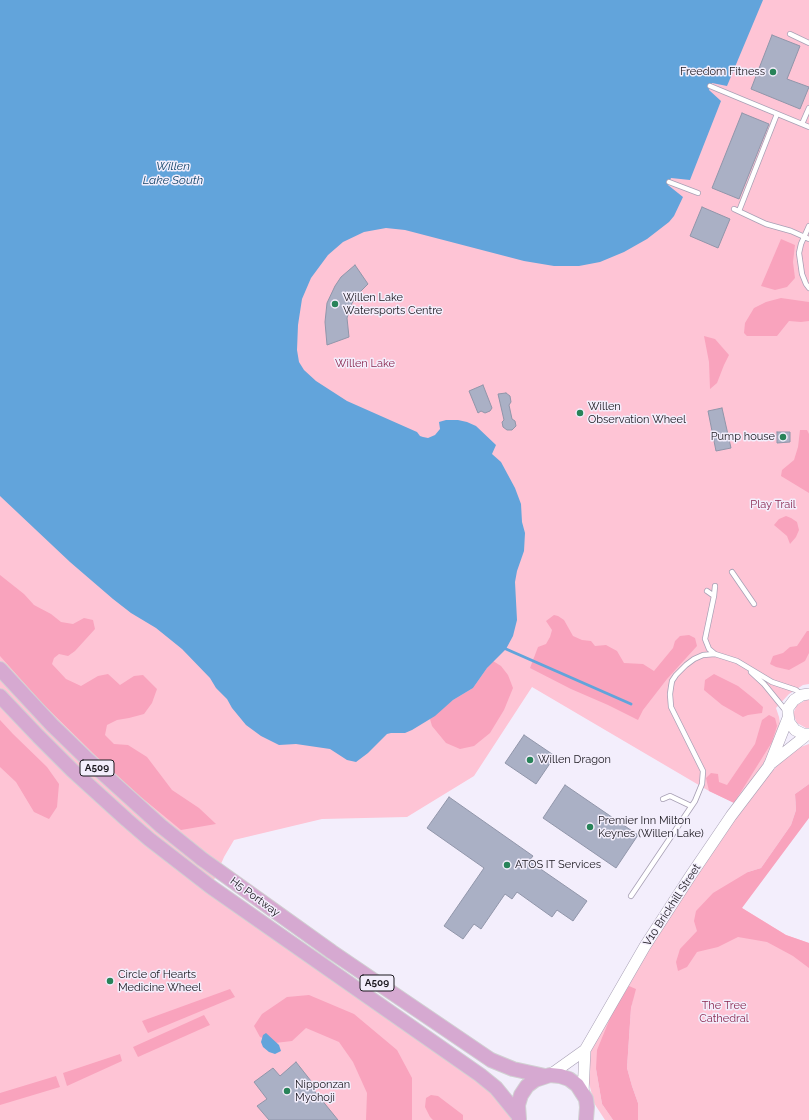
<!DOCTYPE html>
<style>
body{margin:0}
canvas{display:block;background:#f3eefc}
</style>
<canvas width="809" height="1120"></canvas>
<script>
const g = document.querySelector('canvas').getContext('2d');
g.lineJoin = 'round';
function paint(path, color) { g.fillStyle = color; g.fill(path, 'evenodd'); }
const toPath = rows => new Path2D(rows.map(r => 'M' + r).join(''));
function trace(path, color, width, dash) { g.strokeStyle = color; g.lineWidth = width; g.lineCap = dash ? 'butt' : 'round'; g.setLineDash(dash || []); g.stroke(path); }
function label(font, color, halo, rows, align = 'center') {
  g.font = font + ' Raleway,sans-serif'; g.lineWidth = 3; g.setLineDash([]); g.textBaseline = 'middle'; g.strokeStyle = halo; g.fillStyle = color; for (const [text, x, y, turn = 0] of rows) {
    g.save(); g.translate(x, y); g.rotate((+turn || 0) * Math.PI / 180); g.textAlign = isNaN(turn) ? turn : align; if (halo) g.strokeText(text, 0, 0); g.fillText(text, 0, 0); g.restore();
  }
}
const green = toPath([
 [0,0,809,0,809,684,803,685,789,694,776,708,779,717,780,724,778,738,741,803,784,759,798,748,809,744,809,784,795,794,796,810,791,825,761,868,748,872,742,908,786,935,809,943,809,1120,638,1120,638,1103,632,1086,627,1068,631,1008,635,989,596,1069,602,1104,613,1120,605,1120,594,1103,589,1083,588,1067,591,1049,645,946,739,805,709,791,532,687,474,776,407,817,322,819,234,840,224,857,211,887,480,1075,519,1120,0,1120],
 [806,700,809,700,809,728,806,728,797,723,793,714,797,705]
]);
const forest = toPath([
 [781,239,795,245,793,262,795,278,787,287,775,290,761,286],
 [781,298,809,302,809,321,801,322,789,321,777,336,747,336,744,333,745,323,754,308,766,302],
 [704,336,715,339,729,355,724,365,717,383,710,389,709,362],
 [800,430,807,430,809,434,809,493,781,476,782,470,794,460,798,447],
 [786,516,791,518,797,522,799,530,796,537,790,544,787,536,774,525,779,519],
 [0,575,24,594,34,605,51,614,61,622,73,624,84,618,93,620,95,629,75,651,68,656,59,654,54,658,52,664,66,679,81,686,98,676,108,674,120,685,134,676,143,675,157,689,152,703,144,714,129,718,117,720,107,725,105,735,114,744,128,745,147,757,172,790,199,808,216,824,181,830,141,797,97,757,42,703,9,666,0,656],
 [554,615,558,616,564,620,573,636,582,640,591,641,595,646,606,645,617,651,624,663,643,664,654,671,673,648,675,641,680,636,689,635,695,638,697,646,667,679,643,710,638,720,608,705,571,689,530,668,538,647,546,644,550,637,552,630,546,621],
 [807,631,809,631,809,653,805,661,789,670,776,667,770,664,773,656,783,653,790,647,797,646],
 [493,661,501,666,508,675,513,688,504,710,490,733,474,746,460,749,446,743,432,726,430,719,453,700,473,688,487,668],
 [714,674,738,686,753,698,763,707,762,713,748,715,743,717,722,705,704,690,705,680],
 [769,715,775,718,777,726,772,742,734,803,709,791,706,778,711,773,718,774,719,782,727,785,755,744,762,720],
 [0,720,13,734,47,767,59,784,57,807,49,819,34,812,16,782,0,767],
 [809,784,809,818,742,908,786,935,809,943,809,968,793,956,767,942,738,937,718,947,697,952,687,967,678,971,676,962,680,949,697,931,694,921,696,911,713,893,748,872,761,868,791,825,796,810,795,794],
 [629,986,636,989,631,1008,627,1068,632,1086,638,1103,638,1120,613,1120,602,1104,596,1069,597,1050,613,1011],
 [230,989,235,997,148,1033,142,1021],
 [309,995,354,1014,397,1050,412,1078,412,1120,366,1120,367,1093,353,1062,339,1042,306,1028,292,1041,275,1043,260,1037,254,1026,262,1014,287,997],
 [204,1015,210,1025,138,1057,133,1047],
 [120,1054,122,1061,67,1086,63,1073],
 [56,1076,60,1087,0,1105,0,1093],
 [431,1095,438,1096,463,1115,463,1120,433,1120,430,1117,425,1107,426,1098]
]);
const water = toPath([
 [0,0,763,0,727,86,712,83,709,90,721,101,690,180,671,178,668,185,683,197,674,216,669,222,647,239,624,252,600,262,579,266,554,266,524,261,405,230,386,228,364,232,343,242,328,255,311,278,302,299,298,325,297,350,299,362,304,370,316,381,347,401,417,432,420,436,423,437,428,438,435,435,440,429,439,422,446,420,458,420,467,422,476,426,496,445,492,454,501,462,515,488,521,504,522,522,525,533,524,551,517,571,515,582,517,620,513,636,506,649,487,668,473,688,453,700,435,716,412,730,405,733,391,733,387,734,368,753,356,762,347,760,330,749,296,744,279,745,261,736,246,725,232,708,227,699,216,688,210,678,182,649,156,628,131,613,113,599,70,562,0,496],
 [266,1033,279,1045,281,1051,275,1054,269,1052,263,1047,261,1042,263,1035]
]);
const stream = toPath([
 [506,649,631,704]
]);
const building = toPath([
 [772,35,800,46,787,79,809,87,800,109,751,89,772,35],
 [742,113,769,124,739,199,712,188,742,113],
 [702,207,730,219,718,248,690,236,702,207],
 [355,265,368,284,356,296,351,305,347,318,349,337,327,345,325,322,327,303,335,286,341,277,355,265],
 [483,385,492,408,490,411,485,413,481,411,478,413,469,391,483,385],
 [506,393,510,396,511,402,509,405,512,419,515,421,516,426,512,430,507,430,503,427,502,422,504,420,498,394,506,393],
 [722,408,731,448,716,451,708,411,722,408],
 [777,432,790,432,790,442,777,443,777,432],
 [524,735,555,756,536,784,505,763,524,735],
 [565,785,638,835,616,868,543,818,565,785],
 [449,797,533,856,529,861,587,901,573,921,557,910,552,917,517,892,512,899,505,894,481,929,474,924,463,939,444,926,484,868,427,828,449,797],
 [296,1062,311,1081,308,1083,338,1120,269,1120,257,1106,267,1099,254,1082,273,1068,280,1076,296,1062]
]);
const service = toPath([
 [790,34,809,43],
 [710,86,809,127],
 [802,124,809,108],
 [669,182,698,193],
 [734,209,766,224,791,231,809,239],
 [739,211,777,114],
 [809,226,801,244,799,253,802,274,806,284,809,288],
 [732,572,754,604],
 [707,591,714,596],
 [715,654,709,649,705,639,714,596,715,586],
 [751,672,764,684,786,711],
 [663,799,670,796,691,806],
 [631,896,695,801,702,784,703,771,671,707,670,694,671,687,672,681,676,675,686,665,694,659,703,655,715,654,737,661,772,682,796,690,801,694]
]);
const tertiary = toPath([
 [809,694,802,695,794,700,788,708,788,713,789,722,795,730,803,734,809,734],
 [769,765,808,734],
 [550,1075,585,1050,645,946,691,875,731,816,769,766,788,718],
 [583,1093,585,1050]
]);
const primary = toPath([
 [0,669,52,725,87,759,161,826,202,859,332,952,491,1060,513,1069,545,1076],
 [0,696,38,736,72,770,127,820,149,839,211,887,480,1075,496,1088,518,1115],
 [519,1119,518,1105,521,1095,527,1086,535,1080,550,1075,560,1076,569,1079,577,1085,586,1099,587,1107,586,1120]
]);
const markers = [
 [773,72,4,"#288359"],
 [335,304,4,"#288359"],
 [580,413,4,"#288359"],
 [783,437,4,"#288359"],
 [530,760,4,"#288359"],
 [590,827,4,"#288359"],
 [507,865,4,"#288359"],
 [110,981,4,"#288359"],
 [287,1091,4,"#288359"]
];
const shields = [
 [97,768,34],
 [377,983,34]
];
const shieldNames = [
 ["A509",97,768],
 ["A509",377,983]
];
const poiNames = [
 ["Freedom Fitness",765,72,"right"],
 ["Willen Lake",343,298],
 ["Watersports Centre",343,311],
 ["Willen",588,407],
 ["Observation Wheel",588,420],
 ["Pump house",775,437,"right"],
 ["Willen Dragon",538,760],
 ["Premier Inn Milton",598,821],
 ["Keynes (Willen Lake)",598,834],
 ["ATOS IT Services",515,865],
 ["Circle of Hearts",118,975],
 ["Medicine Wheel",118,988],
 ["Nipponzan",295,1085],
 ["Myohoji",295,1098]
];
const parkNames = [
 ["Willen Lake",365,364],
 ["Play Trail",773,505],
 ["The Tree",724,1006],
 ["Cathedral",724,1019]
];
const streetNames = [
 ["H5 Portway",255,897,36],
 ["V10 Brickhill Street",672,905,-57]
];
const waterNames = [
 ["Willen",173,166],
 ["Lake South",173,180]
];
paint(green, '#fec4d5');
paint(forest, '#f9a3bd');
paint(water, '#62a4db');
trace(stream, '#62a4db', 3);
paint(building, '#aab0c5');
trace(building, '#9196aa', 1);
trace(service, '#a8a0b5', 6);
trace(tertiary, '#a8a0b5', 12);
trace(primary, '#d1d1d2', 16);
trace(service, '#fff', 4.5);
trace(tertiary, '#fff', 11);
trace(primary, '#d6a9d1', 14);
for (const [x, y, r, color] of markers) { const dot = new Path2D(); dot.arc(x, y, r, 0, 2 * Math.PI); g.fillStyle = color; g.fill(dot); trace(dot, '#f3eefc', 1.5); }
for (const [x, y, w] of shields) { const box = new Path2D(); box.roundRect(x - w / 2, y - 8, w, 16, 3); g.fillStyle = '#f3eefc'; g.fill(box); trace(box, '#1b181f', 1); }
label('bold 10px', '#1b181f', null, shieldNames);
label('11px', '#1b181f', '#f3eefc', poiNames, 'left');
label('11px', '#8a2950', '#f3eefc', parkNames);
label('11px', '#1b181f', '#f3eefc', streetNames);
label('italic 12px', '#14466b', '#f3eefc', waterNames);
</script>
